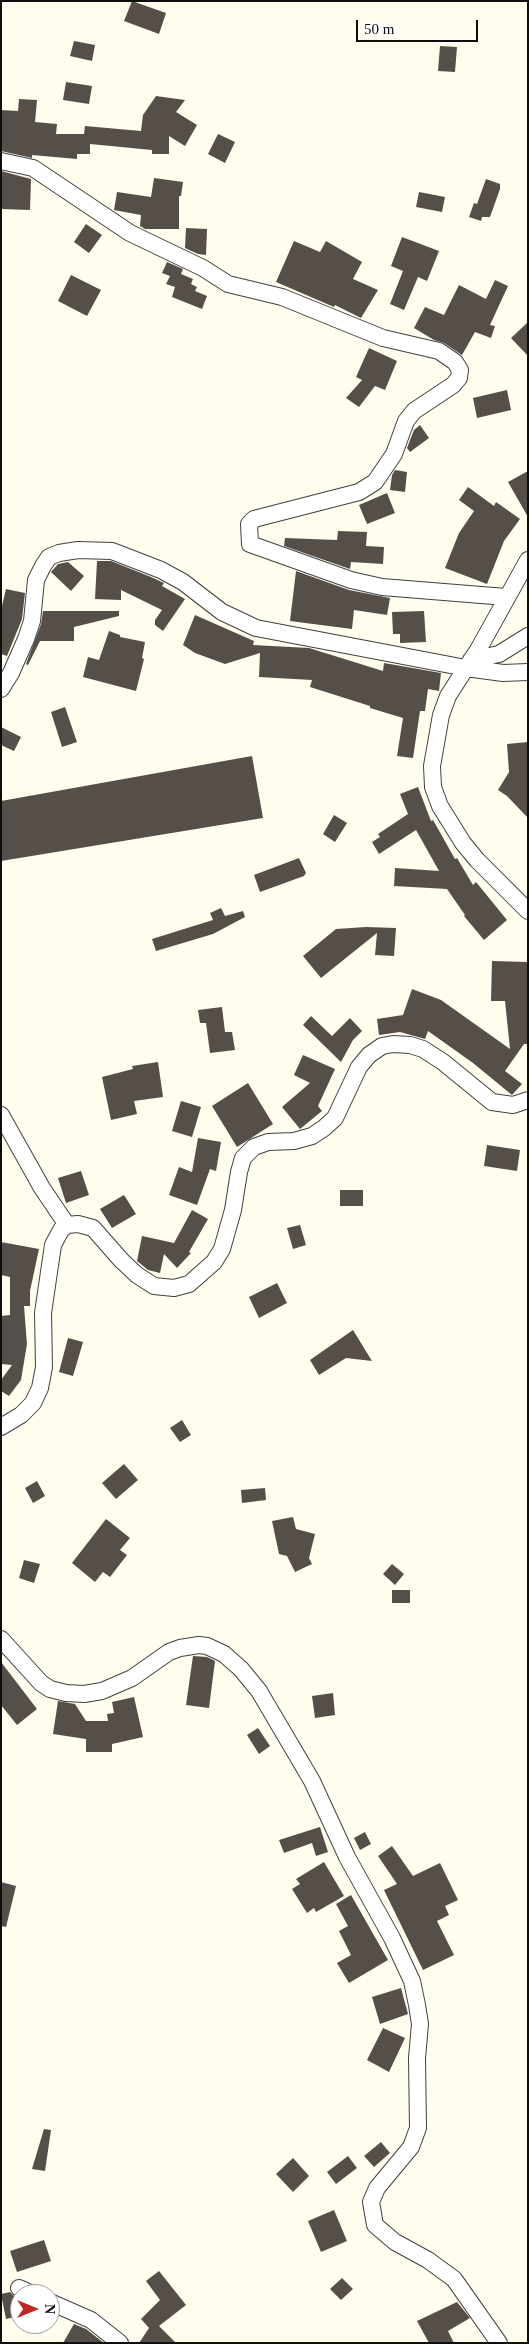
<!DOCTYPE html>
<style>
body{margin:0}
#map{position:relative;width:529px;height:2344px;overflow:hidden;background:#fffded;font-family:Georgia,serif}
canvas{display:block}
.frame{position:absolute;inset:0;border:2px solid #0d0d0d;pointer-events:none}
.north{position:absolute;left:10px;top:2284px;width:50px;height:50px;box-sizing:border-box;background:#fff;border:1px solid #9e9e9e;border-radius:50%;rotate:90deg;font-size:14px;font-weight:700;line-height:20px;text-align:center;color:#0d0d0d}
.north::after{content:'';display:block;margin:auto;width:18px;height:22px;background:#be2624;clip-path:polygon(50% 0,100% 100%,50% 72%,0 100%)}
.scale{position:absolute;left:356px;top:20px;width:122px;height:22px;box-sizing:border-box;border:2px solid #0d0d0d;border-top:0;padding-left:6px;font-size:15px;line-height:18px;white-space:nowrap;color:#0d0d0d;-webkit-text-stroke:4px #fff;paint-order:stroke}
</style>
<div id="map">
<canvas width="529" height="2344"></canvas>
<div class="frame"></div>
<div class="north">N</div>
<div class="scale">50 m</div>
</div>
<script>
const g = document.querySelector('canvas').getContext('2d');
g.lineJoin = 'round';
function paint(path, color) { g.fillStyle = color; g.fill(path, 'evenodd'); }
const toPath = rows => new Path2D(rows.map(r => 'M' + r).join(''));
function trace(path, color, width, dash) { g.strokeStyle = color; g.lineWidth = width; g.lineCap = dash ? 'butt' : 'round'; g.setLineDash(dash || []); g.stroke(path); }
const building = toPath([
 [132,1,166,13,159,34,124,21],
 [74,41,95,45,92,61,70,56],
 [440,46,457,47,455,72,438,71],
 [66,82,92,86,89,104,63,100],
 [156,96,185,100,176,112,197,125,185,146,169,136,169,154,152,154,152,150,90,144,90,154,77,154,77,159,32,155,32,158,1,151,1,110,18,111,19,99,37,100,35,122,57,124,56,134,84,134,85,126,141,131,143,115],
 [218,134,235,142,225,163,208,154],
 [1,171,31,179,30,210,1,209],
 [154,178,183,182,181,196,179,196,179,229,145,229,140,226,141,215,114,210,117,192,151,197],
 [486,179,500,184,500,189,490,217,482,217,481,221,469,217,474,203,477,204],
 [419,192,445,197,442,212,416,207],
 [86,224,102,235,89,253,74,242],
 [186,228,207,229,206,255,198,254,185,248],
 [402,237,439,251,427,281,418,277,404,310,390,304,403,271,391,266],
 [294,241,320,252,326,241,362,262,353,279,378,290,361,318,335,305,334,307,276,282],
 [167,262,183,269,181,274,193,279,191,284,197,287,195,291,207,296,202,309,172,297,175,287,166,284,170,276,162,273],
 [71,275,101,290,87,316,58,301],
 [495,280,508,286,490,325,495,326,491,338,475,332,462,355,444,343,434,340,414,328,425,307,444,315,459,285,486,299],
 [528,322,528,356,511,338],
 [369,348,397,361,385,390,375,386,359,407,346,398,362,380,356,377],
 [507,390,511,410,477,418,473,398],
 [420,425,429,438,410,452,407,448,414,430],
 [395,470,407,472,405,492,390,490,392,475],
 [528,471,528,517,508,482],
 [468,487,494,506,496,502,520,519,504,541,487,584,445,568,459,533,474,511,459,500],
 [387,493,395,513,367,524,359,505],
 [338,531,367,532,366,546,384,547,383,564,351,562,350,569,284,546,285,538,337,540],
 [97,561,111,561,151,577,164,583,162,586,185,599,163,631,155,625,155,620,162,610,121,590,121,600,95,599],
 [68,562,84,576,71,591,51,572,58,564],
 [296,571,349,590,390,598,387,615,354,610,352,629,290,621],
 [6,589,25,593,22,619,7,656,1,654,1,610],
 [43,611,119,611,119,616,74,627,74,641,40,641,28,665,26,664,41,624],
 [424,611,426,642,400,643,400,634,393,634,392,612],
 [195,615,254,641,253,645,309,648,383,671,384,663,441,673,439,691,428,689,425,711,420,711,413,758,397,756,403,718,370,708,370,706,310,687,312,680,259,677,260,653,225,664,195,653,183,645],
 [109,631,120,635,120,637,145,642,142,658,144,659,136,691,83,677,88,657,99,660],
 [65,707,77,742,62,747,51,712],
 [1,727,21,737,14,751,1,745],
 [528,742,528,818,507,796,498,790,509,772,507,744],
 [252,756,263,818,1,861,1,801],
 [418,787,431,821,433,820,455,859,457,858,473,885,476,882,507,920,484,940,464,916,465,915,447,889,394,886,395,868,439,871,416,830,379,854,372,842,380,837,378,834,408,814,400,794],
 [334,815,347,823,335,842,323,834],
 [299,858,306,873,304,876,260,892,254,875],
 [221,908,225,916,243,911,245,917,213,934,156,951,152,939,213,920,210,913],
 [366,927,396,928,394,956,375,955,377,933,321,978,303,956,336,929],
 [492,961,528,962,528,1044,524,1044,505,1071,522,1084,512,1095,473,1063,428,1031,425,1039,400,1032,379,1035,377,1019,403,1015,412,989,441,1000,510,1049,505,1001,491,1001],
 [222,1007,225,1032,232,1032,235,1050,210,1053,206,1023,200,1023,198,1010],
 [311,1016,332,1036,350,1018,362,1031,353,1040,341,1062,303,1025],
 [303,1055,335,1069,318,1106,322,1111,300,1129,282,1107,310,1083,294,1075],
 [158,1062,163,1097,134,1101,137,1114,111,1120,102,1077,133,1069,132,1066],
 [248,1083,273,1124,237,1147,212,1106],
 [181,1101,201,1107,192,1137,172,1131],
 [198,1138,221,1142,216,1171,210,1169,197,1205,169,1195,179,1167,192,1172],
 [487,1145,520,1150,517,1171,484,1166],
 [81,1171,89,1195,66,1203,58,1178],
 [340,1190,363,1190,363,1206,340,1206],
 [124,1195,136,1214,112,1228,100,1209],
 [192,1210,208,1219,189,1252,191,1253,177,1268,164,1254,160,1273,148,1270,137,1261,142,1236,174,1243],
 [300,1225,306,1245,293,1249,287,1228],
 [1,1242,39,1249,30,1291,30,1306,24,1306,27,1344,21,1380,9,1396,1,1391,1,1380,12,1365,1,1364,1,1316,10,1315,10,1277,1,1275],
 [277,1283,287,1303,259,1318,249,1297],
 [353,1330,372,1361,346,1358,319,1375,310,1360],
 [68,1338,83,1342,73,1376,59,1372],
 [182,1420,191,1435,180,1442,170,1428],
 [124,1464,138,1480,116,1499,102,1483],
 [37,1481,45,1496,33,1503,25,1488],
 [265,1488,266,1500,242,1503,241,1490],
 [293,1517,296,1529,315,1534,309,1558,312,1564,295,1572,287,1556,279,1554,272,1521],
 [106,1519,130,1538,120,1550,127,1555,110,1577,103,1572,95,1582,72,1563],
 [24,1560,40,1564,34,1583,19,1578],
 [392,1564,404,1574,395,1585,383,1574],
 [392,1590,410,1590,410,1603,392,1603],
 [193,1656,207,1657,215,1661,209,1708,186,1705],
 [1,1662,37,1709,17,1725,1,1705],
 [333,1693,335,1715,315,1718,312,1696],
 [134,1697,143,1737,112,1744,112,1752,86,1752,86,1739,53,1734,58,1701,75,1704,86,1721,108,1721,107,1714,114,1713,112,1702],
 [258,1728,270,1746,259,1754,247,1735],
 [320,1827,328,1852,316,1856,312,1843,284,1853,279,1840],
 [365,1832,371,1844,360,1850,354,1838],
 [392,1846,413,1876,440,1863,458,1900,445,1906,449,1915,437,1921,454,1955,423,1970,384,1890,397,1884,378,1856],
 [324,1862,344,1896,316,1912,314,1908,307,1913,292,1889,300,1884,296,1879],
 [1,1882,16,1886,6,1927,1,1926],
 [351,1895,388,1960,349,1983,337,1963,351,1955,339,1931,348,1926,336,1904],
 [401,1988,408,2014,380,2024,372,1997],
 [383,2028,405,2038,389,2072,367,2060],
 [44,2129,51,2130,45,2171,32,2169],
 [381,2142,390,2153,374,2167,364,2156],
 [348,2156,357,2168,336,2184,327,2172],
 [293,2158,309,2176,293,2192,276,2174],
 [334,2210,347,2241,321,2252,308,2221],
 [44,2240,51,2261,17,2272,10,2251],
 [159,2271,186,2305,159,2326,176,2343,139,2343,149,2328,141,2319,160,2300,146,2281],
 [342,2278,353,2289,341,2300,330,2289],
 [10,2292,15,2297,19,2316,6,2319,1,2294],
 [457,2302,470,2318,448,2331,454,2343,429,2343,417,2321],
 [74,2324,86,2329,104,2343,63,2343]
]);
const minor = toPath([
 [1,161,33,168,130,233,203,268,228,284,282,297,383,338,439,351,455,362,460,370,459,378,453,385,414,411,406,421,394,454,375,482,359,492,254,519,249,524,250,544,351,580,382,587,506,597],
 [528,560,478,650,466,668,503,673,528,672],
 [471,660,499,654,528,636],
 [1,689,11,673,26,639,32,621,36,580,43,566,49,557,59,553,78,550,112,551,161,570,183,582,222,612,256,628,466,668,448,696,441,715,432,766,433,787,440,806,463,843,477,860,528,911],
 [1,1115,42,1188,67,1225],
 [1,1427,21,1415,33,1403,40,1388,44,1367,43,1313,53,1245,61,1230,67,1225,78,1224,93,1228,121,1260,137,1275,154,1286,174,1288,189,1284,214,1262,222,1249,233,1210,239,1172,243,1158,254,1147,268,1142,294,1141,312,1136,324,1128,335,1118,359,1067,369,1055,382,1046,393,1044,410,1045,423,1049,443,1062,492,1102,513,1105,528,1100],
 [1,1639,41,1683,50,1689,66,1693,84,1694,102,1691,132,1678,169,1652,180,1648,199,1645,207,1646,224,1654,241,1669,259,1691,312,1781,347,1857,392,1938,412,1981,417,2005,420,2024,417,2058,418,2128,411,2147,377,2188,371,2202,375,2225,395,2242,428,2260,454,2279,499,2343],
 [19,2288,32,2294],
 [50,2302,91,2320,120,2343]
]);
paint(building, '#564f49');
trace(minor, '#404040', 18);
trace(minor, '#fff', 16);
</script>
